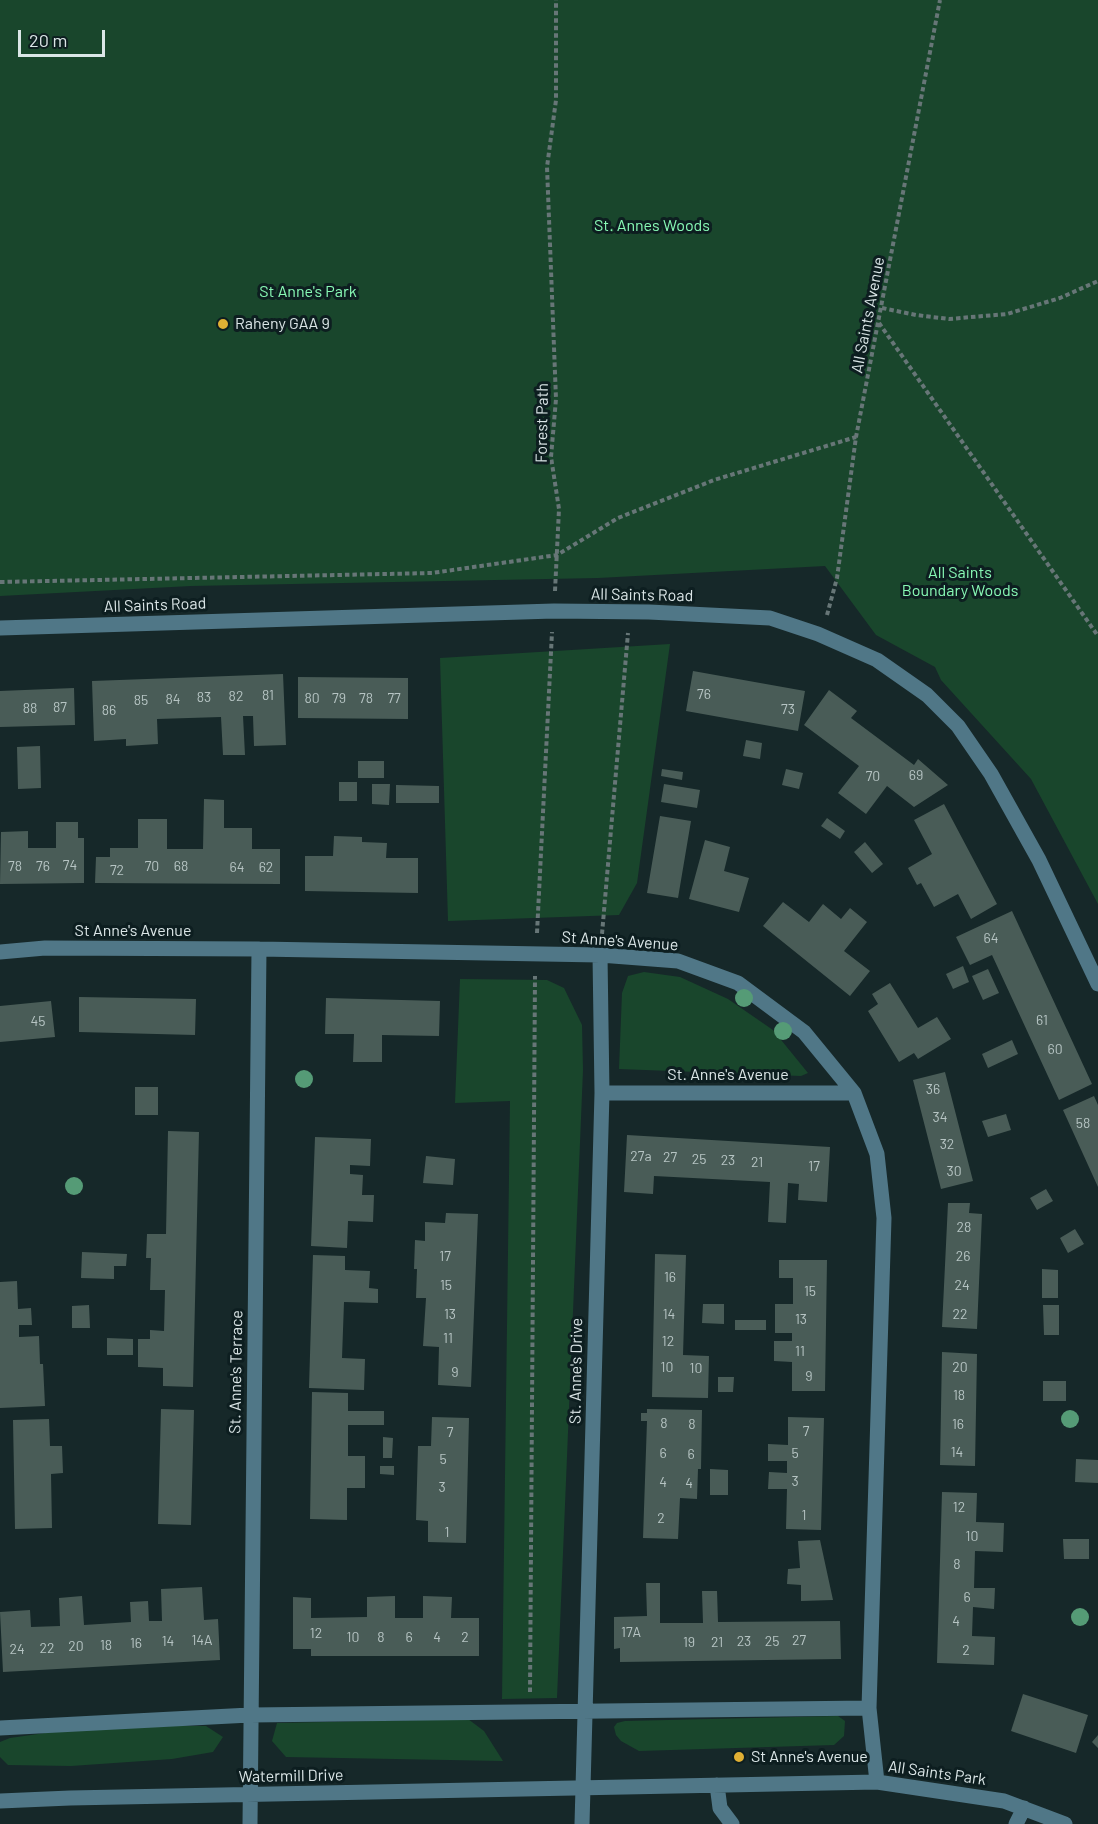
<!DOCTYPE html>
<style>
body{margin:0}
#map{position:relative;width:1098px;height:1824px;overflow:hidden;background:#162829;font-family:Barlow,sans-serif}
canvas{display:block}
.scale{position:absolute;left:18px;top:30px;width:87px;height:27px;box-sizing:border-box;border:3px solid #dbe6e7;border-top:0;padding-left:8px;font-size:18px;line-height:21px;white-space:nowrap;color:#dbe6e7;-webkit-text-stroke:4px #0d1e20;paint-order:stroke}
</style>
<div id="map">
<canvas width="1098" height="1824"></canvas>
<div class="scale">20 m</div>
</div>
<script>
const g = document.querySelector('canvas').getContext('2d');
g.lineJoin = 'round';
function paint(path, color) { g.fillStyle = color; g.fill(path, 'evenodd'); }
const toPath = rows => new Path2D(rows.map(r => 'M' + r).join(''));
function trace(path, color, width, dash) { g.strokeStyle = color; g.lineWidth = width; g.lineCap = dash ? 'butt' : 'round'; g.setLineDash(dash || []); g.stroke(path); }
function label(font, color, halo, rows, align = 'center') {
  g.font = font + ' Barlow,sans-serif'; g.lineWidth = 6; g.setLineDash([]); g.textBaseline = 'middle'; g.strokeStyle = halo; g.fillStyle = color; for (const [text, x, y, turn = 0] of rows) {
    g.save(); g.translate(x, y); g.rotate((+turn || 0) * Math.PI / 180); g.textAlign = isNaN(turn) ? turn : align; if (halo) g.strokeText(text, 0, 0); g.fillText(text, 0, 0); g.restore();
  }
}
const green = toPath([
 [0,0,1098,0,1098,904,1031,779,941,680,935,667,876,635,825,566,598,578,191,586,0,596],
 [670,644,637,883,619,915,448,921,440,658],
 [644,972,680,977,728,999,773,1030,808,1073,801,1076,619,1069,622,993,628,976],
 [460,979,547,980,564,988,582,1025,583,1070,557,1698,502,1699,510,1101,455,1103],
 [838,1716,845,1721,844,1736,834,1745,639,1751,621,1741,616,1735,614,1727,617,1723,625,1721],
 [468,1719,484,1731,503,1761,286,1757,272,1741,277,1723],
 [170,1726,206,1726,223,1737,213,1752,172,1759,71,1766,8,1765,0,1757,0,1742,10,1738,59,1731]
]);
const building = toPath([
 [693,671,805,691,798,731,686,711],
 [283,674,286,745,254,746,253,716,243,716,245,755,223,755,221,717,157,719,158,744,126,746,126,739,94,741,92,681],
 [298,677,408,678,408,719,298,718],
 [74,688,75,725,0,727,0,691],
 [829,690,857,711,851,718,914,765,918,759,948,785,914,807,887,786,866,814,838,793,859,766,804,725],
 [746,740,762,743,760,759,743,756],
 [40,746,41,788,18,789,17,747],
 [358,761,384,761,384,778,358,778],
 [662,769,683,772,682,780,661,776],
 [786,769,803,773,799,789,782,785],
 [339,782,357,782,357,801,339,801],
 [372,784,390,784,389,805,372,804],
 [664,784,700,790,697,808,661,802],
 [396,785,439,786,439,803,396,803],
 [204,799,224,800,224,828,252,828,252,849,280,849,280,884,95,883,96,857,110,857,110,848,138,848,138,819,167,819,167,849,203,849],
 [944,804,997,904,971,919,958,894,934,907,921,883,917,885,908,868,932,854,914,820],
 [660,816,691,821,678,898,647,893],
 [827,818,845,831,840,839,821,826],
 [56,822,78,822,78,838,84,838,84,883,0,884,1,832,28,831,28,848,56,848],
 [334,836,362,837,362,842,387,843,386,858,418,858,418,893,305,891,305,856,333,856],
 [705,840,730,847,724,871,749,878,739,912,689,899],
 [865,842,883,864,872,873,854,852],
 [783,902,809,922,823,904,841,919,850,908,867,922,844,951,870,971,850,996,763,926],
 [1012,911,1092,1084,1059,1100,992,955,970,965,956,937],
 [963,966,969,982,953,989,946,974],
 [988,969,999,993,983,1000,972,976],
 [890,983,918,1028,937,1017,951,1039,918,1059,914,1053,899,1062,868,1011,878,1004,872,994],
 [79,997,196,999,195,1035,79,1032],
 [326,998,440,1001,439,1036,382,1035,382,1062,353,1062,354,1034,325,1034],
 [51,1001,55,1037,0,1042,0,1006],
 [1012,1040,1018,1054,988,1068,982,1054],
 [945,1072,973,1181,941,1189,913,1080],
 [135,1087,158,1087,158,1115,135,1115],
 [1094,1096,1098,1105,1098,1187,1063,1110],
 [1006,1114,1011,1130,988,1137,982,1121],
 [168,1131,199,1132,193,1387,163,1386,163,1368,138,1367,138,1339,150,1339,150,1330,164,1331,165,1290,150,1290,151,1258,146,1258,147,1234,166,1234],
 [627,1135,830,1147,827,1202,798,1200,799,1184,788,1183,786,1223,768,1222,770,1182,654,1176,653,1194,624,1192],
 [315,1137,371,1139,370,1166,350,1165,350,1174,363,1175,362,1195,374,1195,373,1222,348,1221,347,1248,311,1246],
 [426,1156,455,1159,453,1185,423,1183],
 [1046,1189,1053,1201,1037,1210,1030,1198],
 [948,1203,970,1203,969,1213,982,1214,977,1329,942,1327],
 [446,1213,478,1214,471,1387,438,1385,439,1347,423,1346,426,1298,416,1298,417,1269,414,1269,415,1240,425,1241,425,1222,445,1223],
 [1075,1229,1084,1244,1068,1253,1060,1238],
 [82,1252,127,1254,126,1266,114,1266,114,1279,81,1278],
 [655,1254,686,1255,683,1355,709,1356,708,1398,652,1397],
 [313,1255,345,1256,345,1270,370,1271,369,1288,378,1289,378,1303,344,1302,342,1358,365,1359,364,1390,309,1388],
 [779,1260,827,1260,825,1391,792,1391,792,1362,774,1361,774,1341,792,1341,792,1333,775,1333,775,1304,793,1304,793,1278,779,1278],
 [1042,1269,1058,1270,1058,1298,1042,1298],
 [17,1281,18,1309,31,1308,32,1325,19,1325,19,1337,39,1336,40,1364,43,1364,45,1406,0,1408,0,1282],
 [703,1304,724,1304,724,1324,702,1323],
 [89,1305,90,1328,72,1328,72,1306],
 [1043,1305,1059,1305,1059,1335,1044,1335],
 [735,1320,766,1320,766,1330,735,1330],
 [107,1338,133,1339,133,1355,107,1355],
 [942,1352,977,1354,975,1466,940,1465],
 [718,1377,734,1377,733,1392,718,1392],
 [1043,1381,1066,1381,1066,1401,1043,1401],
 [312,1392,348,1393,348,1411,384,1411,384,1425,348,1425,348,1456,365,1456,365,1488,347,1488,347,1520,310,1519],
 [161,1409,194,1410,191,1525,158,1524],
 [647,1409,702,1410,701,1469,698,1469,697,1499,680,1498,678,1539,643,1538,647,1421,641,1421,641,1413,647,1413],
 [432,1417,469,1418,466,1543,428,1542,428,1521,416,1520,418,1446,431,1446],
 [788,1417,824,1418,821,1530,786,1529,787,1489,768,1489,769,1472,787,1473,787,1461,768,1461,768,1444,788,1445],
 [49,1419,50,1446,62,1446,63,1473,51,1474,52,1528,15,1529,13,1420],
 [383,1437,393,1438,392,1458,383,1458],
 [1076,1459,1098,1460,1098,1483,1075,1482],
 [380,1466,394,1466,394,1475,380,1474],
 [710,1469,728,1470,728,1495,710,1495],
 [942,1492,977,1493,976,1522,1004,1523,1003,1552,975,1551,974,1588,995,1588,994,1609,973,1607,972,1636,995,1637,994,1665,937,1663],
 [1063,1539,1089,1539,1089,1559,1064,1559],
 [820,1540,833,1600,801,1601,801,1585,787,1584,788,1569,800,1568,798,1541],
 [646,1583,660,1583,660,1623,703,1623,702,1591,717,1591,718,1622,840,1621,841,1659,620,1662,620,1648,614,1649,614,1617,647,1616],
 [202,1587,204,1620,218,1619,220,1660,3,1672,0,1612,30,1610,31,1627,60,1626,59,1598,82,1596,84,1625,131,1622,130,1602,148,1601,149,1621,162,1621,161,1589],
 [395,1596,395,1618,423,1618,423,1596,452,1597,451,1618,479,1618,479,1656,311,1656,311,1649,293,1649,293,1597,311,1598,311,1618,367,1617,367,1597],
 [1023,1694,1088,1715,1076,1753,1011,1731],
 [1098,1735,1098,1748,1092,1742]
]);
const path = toPath([
 [882,308,916,315,949,319,1007,314,1060,298,1098,281],
 [879,323,1098,636],
 [0,582,432,573,557,555,618,518,714,480,856,437],
 [555,591,559,509,551,457,556,399,547,167,556,100,556,0],
 [827,615,837,578,856,437,940,0],
 [537,933,552,632],
 [602,934,628,633],
 [530,1692,535,976]
]);
const minor = toPath([
 [0,628,554,611,649,612,770,618,818,634,877,660,927,695,958,726,991,774,1039,860,1098,984],
 [0,952,45,948,259,949,600,955,678,961,738,983,804,1032,854,1093,877,1154,884,1218,869,1708,877,1782],
 [602,1093,854,1093],
 [0,1728,250,1715,869,1708],
 [717,1785,720,1808,732,1824],
 [0,1801,70,1798,877,1782,1004,1801,1065,1824],
 [250,1824,259,949],
 [582,1824,602,1093,600,955],
 [1016,1824,1024,1808]
]);
const trees = [
 [744,998],
 [783,1031],
 [304,1079],
 [74,1186],
 [1070,1419],
 [1080,1617]
];
const markers = [
 [223,324,6,"#e0b034"],
 [739,1757,6,"#e0b034"]
];
const numberNames = [
 ["76",704,694],
 ["81",268,695],
 ["82",236,696],
 ["83",204,697],
 ["80",312,698],
 ["79",339,698],
 ["78",366,698],
 ["77",394,698],
 ["84",173,699],
 ["85",141,700],
 ["87",60,707],
 ["88",30,708],
 ["73",788,709],
 ["86",109,710],
 ["69",916,775],
 ["70",873,776],
 ["74",70,865],
 ["78",15,866],
 ["76",43,866],
 ["70",152,866],
 ["68",181,866],
 ["64",237,867],
 ["62",266,867],
 ["72",117,870],
 ["64",991,938],
 ["61",1042,1020],
 ["45",38,1021],
 ["60",1055,1049],
 ["36",933,1089],
 ["34",940,1117],
 ["58",1083,1123],
 ["32",947,1144],
 ["27a",641,1156],
 ["27",670,1157],
 ["25",699,1159],
 ["23",728,1160],
 ["21",757,1162],
 ["17",814,1166],
 ["30",954,1171],
 ["28",964,1227],
 ["17",445,1256],
 ["26",963,1256],
 ["16",670,1277],
 ["15",446,1285],
 ["24",962,1285],
 ["15",810,1291],
 ["13",450,1314],
 ["14",669,1314],
 ["22",960,1314],
 ["13",801,1319],
 ["11",448,1338],
 ["12",668,1341],
 ["11",800,1351],
 ["10",667,1367],
 ["20",960,1367],
 ["10",696,1368],
 ["9",455,1372],
 ["9",809,1376],
 ["18",959,1395],
 ["8",664,1423],
 ["8",692,1424],
 ["16",958,1424],
 ["7",806,1431],
 ["7",450,1432],
 ["14",957,1452],
 ["6",663,1453],
 ["5",795,1453],
 ["6",691,1454],
 ["5",443,1459],
 ["3",795,1481],
 ["4",663,1482],
 ["4",689,1483],
 ["3",442,1487],
 ["12",959,1507],
 ["1",804,1515],
 ["2",661,1518],
 ["1",447,1532],
 ["10",972,1536],
 ["8",957,1564],
 ["6",967,1597],
 ["4",956,1621],
 ["17A",631,1632],
 ["12",316,1633],
 ["10",353,1637],
 ["8",381,1637],
 ["6",409,1637],
 ["4",437,1637],
 ["2",465,1637],
 ["14A",202,1640],
 ["27",799,1640],
 ["14",168,1641],
 ["23",744,1641],
 ["25",772,1641],
 ["19",689,1642],
 ["21",717,1642],
 ["16",136,1643],
 ["18",106,1645],
 ["20",76,1646],
 ["22",47,1648],
 ["24",17,1649],
 ["2",966,1650]
];
const parkNames = [
 ["St. Annes Woods",652,226],
 ["St Anne's Park",308,292],
 ["All Saints",960,573],
 ["Boundary Woods",960,591]
];
const streetNames = [
 ["All Saints Avenue",868,315,-79],
 ["Forest Path",542,423,-89],
 ["All Saints Road",642,595,1],
 ["All Saints Road",155,605,-2],
 ["St Anne's Avenue",133,931],
 ["St Anne's Avenue",620,941,4],
 ["St. Anne's Avenue",728,1075],
 ["St. Anne's Drive",576,1371,-89],
 ["St. Anne's Terrace",236,1372,-89],
 ["All Saints Park",937,1773,8],
 ["Watermill Drive",291,1776,-1]
];
const poiNames = [
 ["Raheny GAA 9",235,324],
 ["St Anne's Avenue",751,1757]
];
paint(green, '#19462c');
paint(building, '#495c57');
trace(path, '#677677', 4, [4.5, 3]);
trace(minor, '#507787', 15);
g.fillStyle = '#559b76';
for (const [x, y] of trees) { g.beginPath(); g.arc(x, y, 9, 0, 2 * Math.PI); g.fill(); }
for (const [x, y, r, color] of markers) { const dot = new Path2D(); dot.arc(x, y, r, 0, 2 * Math.PI); g.fillStyle = color; g.fill(dot); trace(dot, '#0d1e20', 2); }
label('14px', '#b6c4c3', null, numberNames);
label('16px', '#88f9b5', '#0d1e20', parkNames);
label('16px', '#dbe6e7', '#0d1e20', streetNames);
label('16px', '#dbe6e7', '#0d1e20', poiNames, 'left');
</script>
